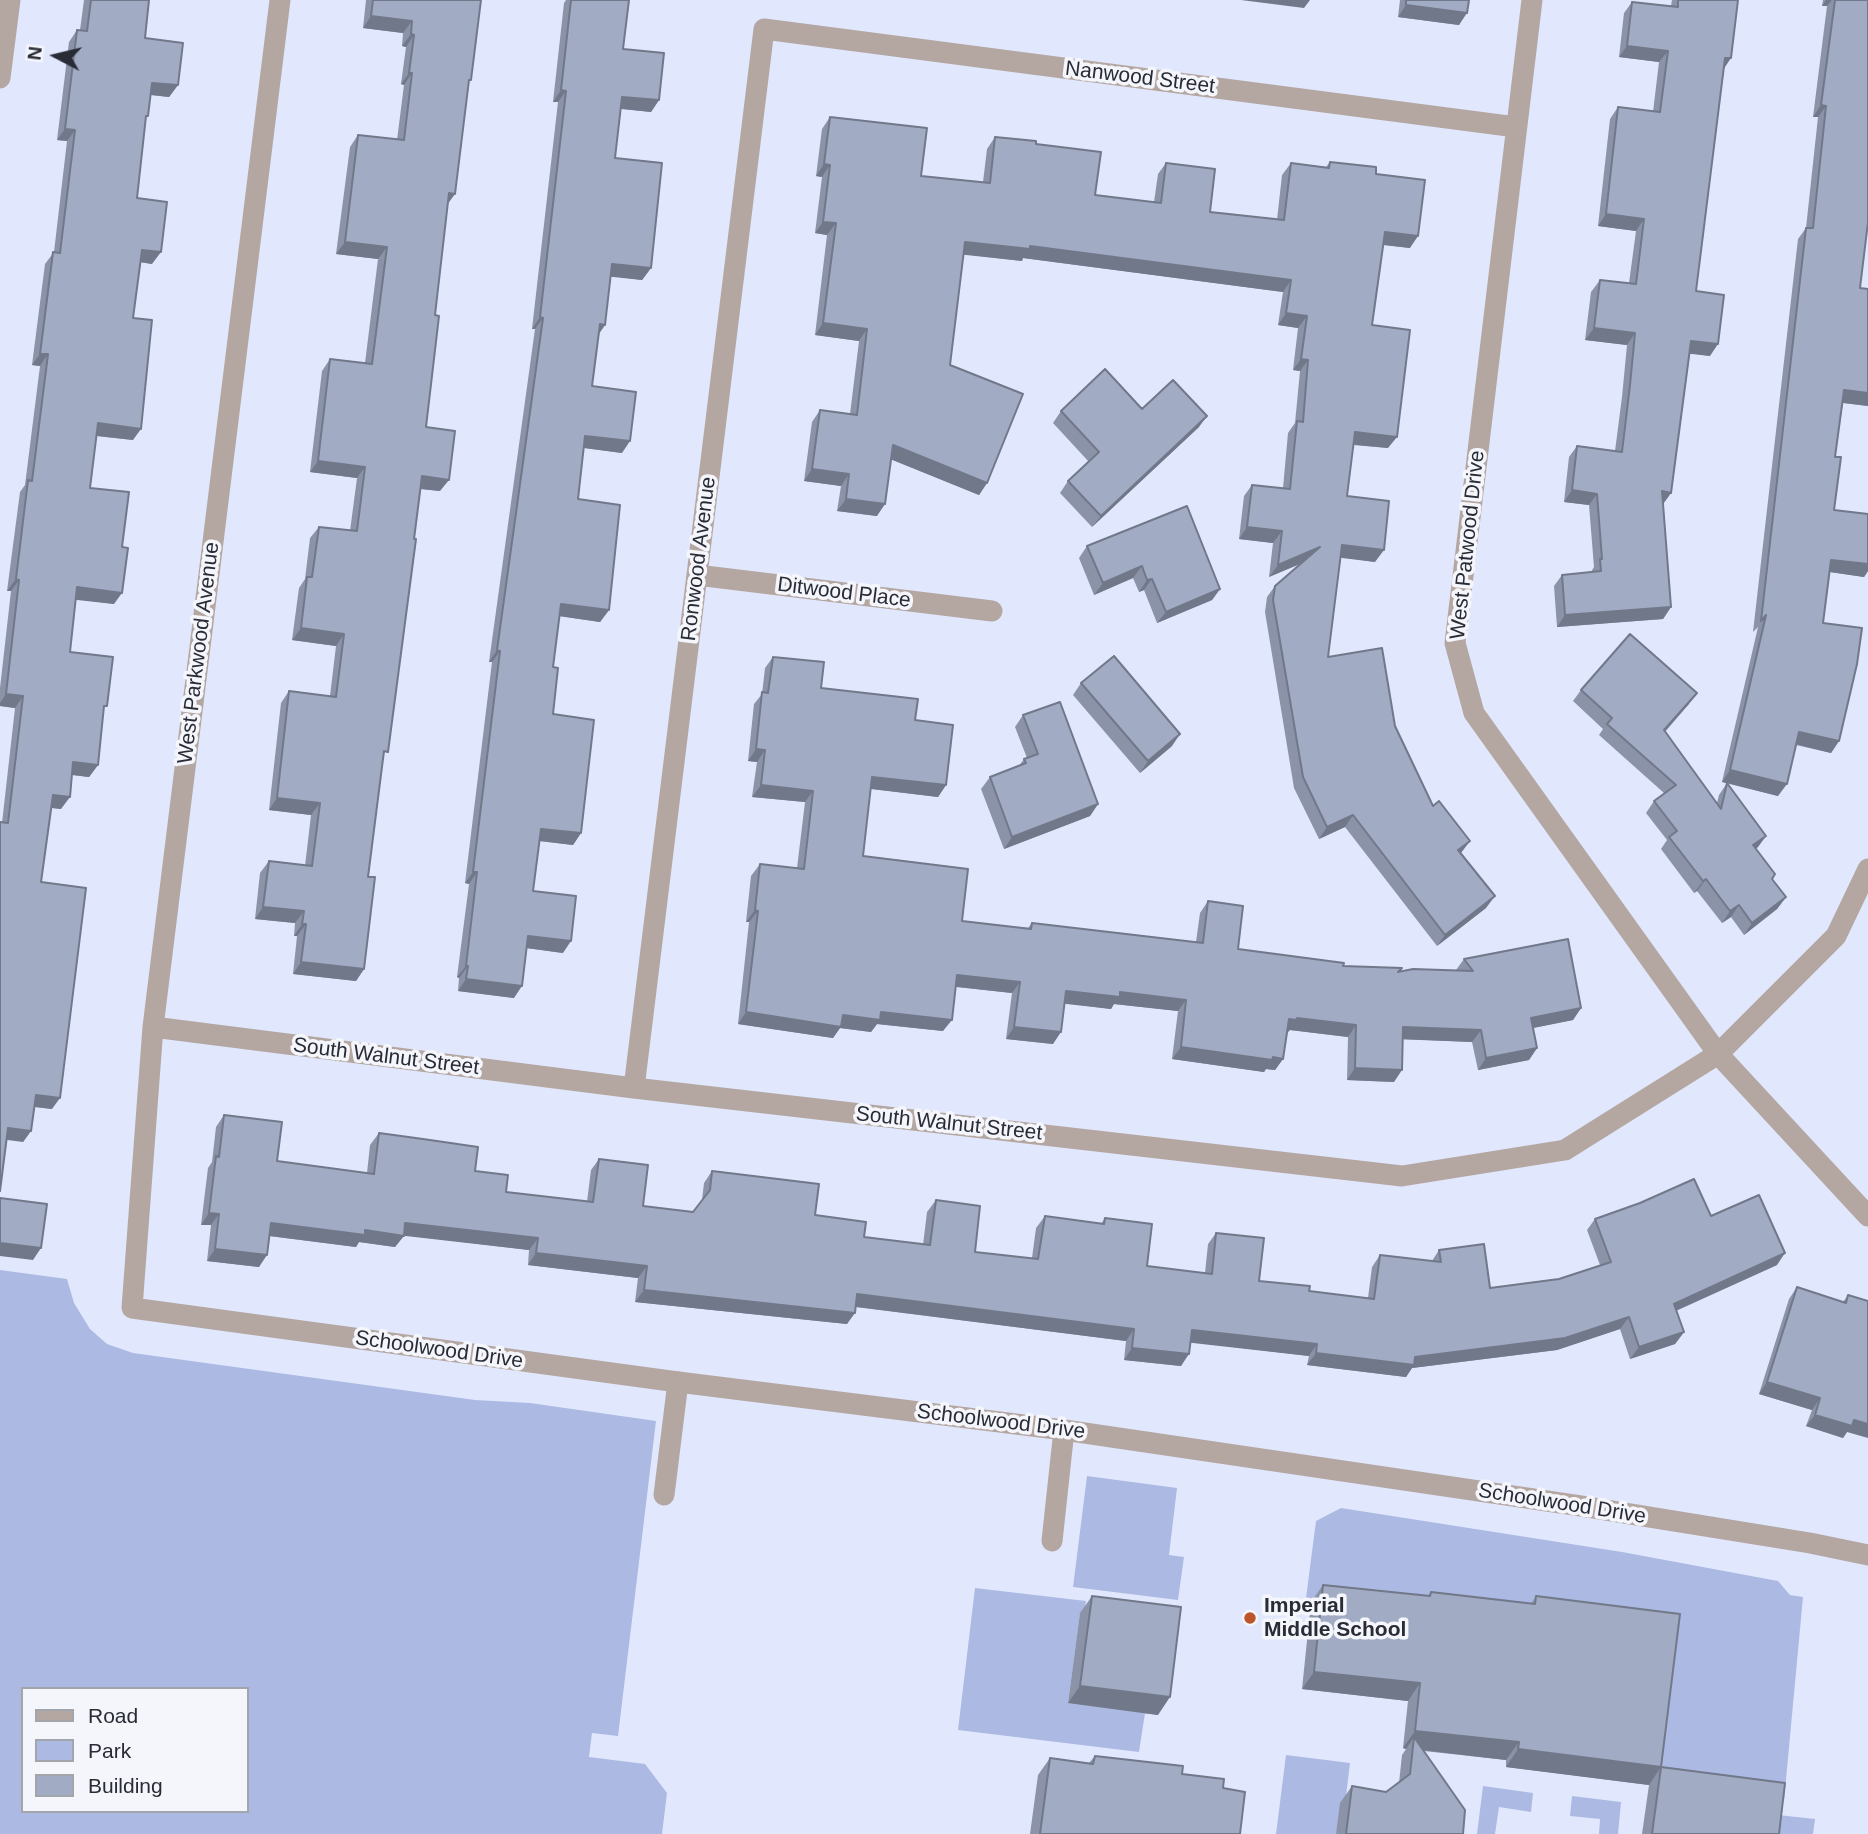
<!DOCTYPE html>
<style>
body{margin:0}
#map{position:relative;width:1868px;height:1834px;overflow:hidden;background:#e1e8fe;font-family:Arial,sans-serif}
canvas{display:block}
.legend{position:absolute;left:21px;top:1687px;width:228px;height:126px;box-sizing:border-box;background:#f4f6fb;border:2px solid #a3a5ac;margin:0;padding:9px 12px;list-style:none;font-size:21px;color:#292c36}
.legend li{display:flex;align-items:center;gap:14px;height:35px}
.legend b{width:35px;border:2px solid #a3a5ac}
.north{position:absolute;left:21px;top:21px;width:70px;height:70px;-webkit-text-stroke:5px #f4f6fb;paint-order:stroke;rotate:277deg;font-size:19px;font-weight:700;line-height:28px;text-align:center;color:#292c36}
.north::after{content:'';display:block;margin:auto;width:24px;height:32px;background:#292c36;clip-path:polygon(50% 0,100% 100%,50% 72%,0 100%)}
</style>
<div id="map">
<canvas width="1868" height="1834"></canvas>
<ul class="legend">
<li><b style="height:9px;background:#b4a7a2"></b>Road</li>
<li><b style="height:19px;background:#acb9e3"></b>Park</li>
<li><b style="height:19px;background:#a2abc4"></b>Building</li>
</ul>
<div class="north">N</div>
</div>
<script>
const g = document.querySelector('canvas').getContext('2d');
g.lineJoin = 'round';
function paint(path, color) { g.fillStyle = color; g.fill(path, 'evenodd'); }
const toPath = rows => new Path2D(rows.map(r => 'M' + r).join(''));
function trace(path, color, width, dash) { g.strokeStyle = color; g.lineWidth = width; g.lineCap = dash ? 'butt' : 'round'; g.setLineDash(dash || []); g.stroke(path); }
function label(font, color, halo, rows, align = 'center') {
  g.font = font + ' Arial,sans-serif'; g.lineWidth = 7; g.setLineDash([]); g.textBaseline = 'middle'; g.strokeStyle = halo; g.fillStyle = color; for (const [text, x, y, turn = 0] of rows) {
    g.save(); g.translate(x, y); g.rotate((+turn || 0) * Math.PI / 180); g.textAlign = isNaN(turn) ? turn : align; if (halo) g.strokeText(text, 0, 0); g.fillText(text, 0, 0); g.restore();
  }
}
const green = toPath([
 [0,1270,67,1279,74,1303,90,1329,107,1344,133,1353,475,1400,530,1403,656,1421,618,1736,592,1733,589,1757,645,1764,667,1793,662,1834,0,1834],
 [23,1689,247,1689,247,1811,23,1811],
 [1087,1476,1177,1488,1169,1555,1184,1557,1178,1600,1073,1587],
 [1341,1508,1622,1552,1778,1581,1790,1595,1803,1597,1784,1801,1649,1785,1667,1632,1418,1612,1306,1598,1316,1521],
 [975,1588,1086,1601,1084,1614,1080,1614,1068,1703,1145,1713,1139,1752,958,1730],
 [1286,1755,1350,1763,1345,1804,1336,1834,1276,1834],
 [1483,1786,1533,1793,1531,1812,1499,1807,1495,1834,1477,1834],
 [1572,1796,1621,1802,1618,1834,1599,1834,1600,1819,1570,1816],
 [1778,1815,1815,1819,1813,1834,1776,1834]
]);
const lane = toPath([
 [0,78,10,0],
 [664,1495,678,1382],
 [1052,1541,1064,1430]
]);
const street = toPath([
 [280,0,153,1027,132,1308,678,1382,1064,1430,1581,1506,1810,1543,1868,1555],
 [1532,0,1455,643,1474,713,1718,1054,1868,1216],
 [697,575,992,611],
 [153,1027,634,1088,1402,1176,1565,1150,1718,1054,1836,936,1868,869],
 [634,1088,764,29,1516,127]
]);
const wall = toPath([
 [84,0,149,0,145,38,178,85,169,97,150,95,145,120,137,198,152,264,140,262,133,318,133,440,96,436,90,488,114,604,75,599,70,652,103,711,98,765,89,777,72,775,61,809,51,808,41,882,52,1109,34,1107,31,1131,23,1142,2,823,15,708,0,706,0,688,11,591,7,591,20,492,25,485,40,366,32,365,45,264,54,252,67,141,57,140,69,42,77,30,80,30],
 [366,0,481,0,468,84,447,204,435,315,426,427,440,491,420,489,383,760,368,877,364,969,356,981,293,974,297,936,294,936,295,923,255,919,260,873,269,861,305,866,311,815,269,810,281,703,289,691,330,696,336,646,292,640,299,588,305,579,310,538,319,527,350,531,357,478,310,472,322,371,330,359,365,363,378,259,336,254,350,147,358,135,397,140,404,85,401,84,406,47,402,46,403,33,363,28],
 [566,0,629,0,623,49,659,100,651,112,621,109,615,158,651,268,642,280,611,276,605,325,599,334,592,386,622,453,584,448,578,499,609,610,600,622,559,616,553,667,553,714,581,833,573,845,539,841,533,891,563,953,526,948,514,998,458,991,459,978,457,977,469,884,465,883,492,662,489,662,535,329,532,329,558,102,553,102,564,3],
 [1400,0,1469,0,1459,25,1398,17],
 [1672,0,1738,0,1724,69,1696,291,1710,356,1690,353,1671,493,1663,504,1671,607,1663,619,1557,627,1554,586,1562,575,1591,572,1594,567,1589,505,1564,502,1569,457,1577,446,1615,451,1622,397,1627,345,1585,340,1591,292,1600,280,1629,283,1636,231,1598,226,1610,119,1618,107,1653,112,1659,62,1619,57,1624,13,1632,2,1671,6],
 [1823,0,1868,0,1866,234,1860,288,1868,289,1868,406,1843,403,1835,457,1834,510,1868,514,1868,571,1864,577,1830,572,1823,623,1839,741,1831,753,1796,745,1778,796,1727,783,1766,836,1756,849,1772,879,1786,897,1777,909,1744,935,1731,917,1722,923,1697,891,1694,893,1661,849,1667,840,1646,813,1654,801,1664,793,1599,735,1603,729,1573,701,1581,690,1697,693,1688,705,1665,732,1717,803,1719,795,1727,783,1722,782,1758,627,1753,632,1798,239,1806,228,1818,117,1813,117,1827,6,1822,6],
 [830,117,921,176,983,182,987,149,995,137,1036,144,1095,195,1154,202,1158,174,1166,163,1210,212,1277,220,1282,175,1291,163,1326,167,1330,162,1376,174,1410,248,1383,245,1372,325,1388,448,1353,445,1347,496,1375,562,1341,557,1328,657,1395,726,1433,806,1461,853,1486,908,1437,946,1345,827,1319,839,1294,788,1265,612,1267,597,1275,586,1301,563,1269,577,1273,543,1239,539,1244,496,1252,485,1283,488,1288,433,1295,423,1300,371,1293,370,1298,328,1278,325,1283,292,1023,258,1022,261,963,254,950,365,987,483,979,495,891,459,877,516,837,511,841,486,804,481,812,422,820,410,850,414,859,341,815,335,827,235,815,233,822,177,816,176,822,129],
 [1142,409,1199,427,1092,527,1060,493,1068,481,1089,462,1053,423,1061,411],
 [1087,546,1220,589,1212,600,1157,623,1144,590,1139,592,1133,578,1094,595,1079,558],
 [773,657,821,688,915,720,946,785,938,797,871,789,863,856,962,921,1028,928,1032,923,1196,942,1200,913,1208,901,1238,949,1343,966,1402,968,1400,971,1456,970,1464,959,1581,1008,1573,1020,1533,1028,1537,1048,1529,1060,1478,1070,1472,1042,1403,1039,1394,1082,1347,1080,1348,1037,1290,1030,1287,1032,1283,1059,1275,1070,1266,1069,1264,1072,1172,1059,1178,1011,1114,1004,1111,1009,1065,1003,1053,1044,1006,1039,1012,993,956,987,943,1031,877,1024,871,1032,840,1028,833,1038,738,1024,749,922,746,922,751,876,760,864,797,868,805,802,752,797,757,762,748,761,754,704,762,694,765,668],
 [1081,683,1172,746,1140,773,1073,695],
 [1023,715,1098,804,1090,816,1004,849,981,789,990,777,1019,766,1024,759,1027,758,1015,727],
 [224,1115,277,1161,367,1173,370,1145,379,1133,475,1171,506,1192,587,1202,591,1170,599,1159,643,1206,693,1212,702,1200,704,1183,712,1171,864,1237,923,1245,927,1212,936,1200,975,1252,1032,1258,1036,1228,1045,1216,1101,1224,1105,1218,1147,1266,1205,1273,1208,1244,1216,1233,1259,1281,1309,1291,1368,1298,1372,1267,1380,1255,1432,1261,1439,1250,1490,1288,1559,1279,1600,1265,1587,1230,1595,1219,1711,1216,1777,1265,1676,1311,1684,1332,1675,1344,1630,1359,1620,1329,1557,1350,1412,1368,1406,1377,1307,1365,1309,1356,1191,1342,1181,1366,1124,1360,1126,1341,856,1307,847,1324,635,1302,638,1278,528,1265,529,1250,404,1235,395,1247,359,1242,356,1247,269,1236,259,1267,207,1261,211,1225,201,1225,208,1168,212,1162,216,1127],
 [1797,1287,1843,1302,1848,1295,1847,1432,1843,1438,1806,1426,1812,1410,1759,1394,1789,1299],
 [1323,1585,1428,1596,1431,1592,1531,1604,1536,1596,1661,1767,1779,1834,1642,1834,1649,1785,1506,1767,1506,1760,1424,1751,1463,1834,1336,1834,1340,1803,1352,1786,1386,1792,1399,1783,1402,1755,1406,1749,1403,1748,1408,1701,1302,1689,1311,1602],
 [1092,1596,1158,1715,1068,1703,1080,1613],
 [1095,1756,1182,1774,1223,1788,1240,1834,1030,1834,1038,1775,1050,1758,1089,1763]
]);
const shadedWall = toPath([
 [1241,0,1310,0,1304,8],
 [1826,0,1832,0,1827,6,1822,6],
 [1406,5,1467,13,1459,25,1398,17],
 [371,16,412,21,403,33,363,28],
 [411,34,414,35,406,47,402,46],
 [1627,46,1668,51,1659,62,1619,57],
 [1725,58,1731,58,1723,70],
 [409,73,412,73,404,85,401,84],
 [152,83,178,85,169,97,144,94],
 [561,90,566,91,558,102,553,102],
 [622,97,659,100,651,112,614,108],
 [1821,105,1826,106,1818,117,1813,117],
 [65,129,75,130,67,141,57,140],
 [824,164,830,165,822,177,816,176],
 [449,193,455,194,447,205],
 [1606,214,1644,219,1636,231,1598,226],
 [823,222,836,223,827,235,815,233],
 [1385,232,1418,236,1410,248,1376,244],
 [345,242,387,247,378,259,336,254],
 [965,242,1030,246,1291,280,1283,292,1023,258,1022,261,957,254],
 [142,250,161,252,152,264,133,261],
 [612,264,651,268,642,280,604,276],
 [1286,313,1307,316,1298,328,1278,325],
 [540,317,543,318,535,329,532,329],
 [823,323,867,329,859,341,815,335],
 [600,324,605,325,597,336],
 [1594,328,1635,333,1627,345,1585,340],
 [1691,341,1718,344,1710,356,1683,353],
 [40,354,48,354,40,366,32,365],
 [1301,359,1308,360,1300,371,1293,370],
 [1844,390,1868,393,1868,406,1836,402],
 [1207,416,1199,427,1092,527,1101,516],
 [98,423,141,429,133,440,89,435],
 [1355,432,1397,437,1388,448,1347,444],
 [585,436,630,441,622,453,577,447],
 [893,445,987,483,979,495,885,457],
 [318,461,365,467,357,478,310,472],
 [812,469,849,474,841,486,804,481],
 [422,476,449,480,440,491,413,488],
 [1572,490,1597,494,1589,505,1564,502],
 [1662,491,1671,493,1663,504],
 [846,499,885,504,877,516,837,511],
 [1247,527,1282,531,1273,543,1239,539],
 [1342,545,1384,550,1375,562,1334,557],
 [1320,547,1312,559,1269,577,1278,565],
 [1831,560,1868,564,1868,571,1864,577,1823,571],
 [1142,566,1133,578,1094,595,1103,583],
 [16,579,19,580,11,591,7,591],
 [1152,579,1144,590,1139,592,1147,580],
 [77,587,122,593,114,604,68,599],
 [1220,589,1212,600,1157,623,1166,612],
 [561,604,609,610,600,622,552,615],
 [1671,607,1663,619,1557,627,1565,615],
 [301,628,344,634,336,646,292,640],
 [497,650,500,651,492,662,489,662],
 [1697,693,1688,705,1655,742,1664,730],
 [6,694,23,696,15,708,0,706,0,703],
 [1799,732,1839,741,1831,753,1791,743],
 [1180,734,1172,746,1140,773,1148,761],
 [756,749,765,750,757,762,748,761],
 [73,762,98,765,89,777,65,774],
 [1730,770,1787,784,1778,796,1722,782],
 [872,777,946,785,938,797,864,788],
 [761,785,813,791,805,802,752,797],
 [53,795,70,797,61,809,45,807],
 [277,798,320,803,311,815,269,810],
 [1098,804,1090,816,1004,849,1012,837],
 [1353,815,1345,827,1319,839,1327,827],
 [541,829,581,833,573,845,532,840],
 [1766,836,1758,847,1745,857,1753,845],
 [1470,841,1461,853,1450,862,1458,850],
 [473,872,477,872,469,884,465,883],
 [1706,879,1697,891,1694,893,1703,881],
 [1495,896,1486,908,1437,946,1445,935],
 [1786,897,1777,909,1744,935,1752,923],
 [1739,905,1731,917,1722,923,1730,911],
 [263,907,304,911,295,923,255,919],
 [755,910,758,911,749,922,746,922],
 [302,924,306,924,297,936,294,936],
 [528,936,571,941,563,953,519,947],
 [301,962,364,969,356,981,293,974],
 [466,966,468,966,459,978,457,977],
 [957,975,1020,982,1012,993,949,986],
 [466,979,522,986,514,998,458,991],
 [1066,991,1120,992,1186,1000,1178,1011,1114,1004,1111,1009,1058,1003],
 [1581,1008,1573,1020,1523,1030,1531,1018],
 [746,1012,843,1015,881,1012,952,1020,943,1031,877,1024,871,1032,840,1028,833,1038,738,1024],
 [1297,1018,1356,1025,1348,1037,1290,1030,1288,1032,1281,1031,1289,1019],
 [1014,1027,1061,1032,1053,1044,1006,1039],
 [1403,1027,1481,1030,1472,1042,1395,1039],
 [1181,1047,1273,1057,1283,1059,1275,1070,1266,1069,1264,1072,1172,1059],
 [1537,1048,1529,1060,1478,1070,1486,1058],
 [1355,1068,1402,1070,1394,1082,1347,1080],
 [36,1095,60,1098,52,1109,28,1106],
 [8,1128,31,1131,23,1142,0,1139],
 [209,1213,219,1214,211,1225,201,1225],
 [271,1223,365,1230,404,1236,395,1247,359,1242,356,1247,262,1235],
 [405,1223,538,1238,529,1250,397,1235],
 [0,1243,41,1248,33,1260,0,1256],
 [215,1249,267,1255,259,1267,207,1261],
 [536,1253,647,1266,638,1278,528,1265],
 [1785,1253,1777,1265,1666,1315,1674,1304],
 [644,1290,855,1313,847,1324,635,1302],
 [857,1294,1134,1329,1126,1341,849,1306],
 [1629,1317,1620,1329,1557,1350,1412,1368,1406,1377,1307,1365,1316,1353,1415,1357],
 [1192,1330,1317,1344,1309,1356,1184,1342],
 [1684,1332,1675,1344,1630,1359,1639,1347],
 [1132,1348,1189,1354,1181,1366,1124,1360],
 [1767,1382,1820,1398,1812,1410,1759,1394],
 [1815,1415,1854,1420,1868,1424,1868,1438,1847,1432,1843,1438,1806,1426],
 [1314,1672,1420,1683,1408,1701,1302,1689],
 [1080,1686,1170,1697,1158,1715,1068,1703],
 [1415,1731,1519,1742,1506,1760,1413,1749,1414,1737,1406,1749,1403,1748],
 [1518,1749,1661,1767,1649,1785,1506,1767]
]);
const building = toPath([
 [91,0,149,0,145,38,183,43,178,85,152,83,148,116,146,116,137,198,167,202,161,252,142,250,133,318,152,320,141,429,98,423,90,488,129,492,122,547,128,548,122,593,77,587,70,652,113,657,107,706,104,706,98,765,73,762,70,797,53,795,41,882,86,888,60,1098,36,1095,31,1131,8,1128,0,1191,0,822,8,823,23,696,6,694,19,580,16,579,28,480,32,481,48,354,40,354,53,252,60,253,75,130,65,129,77,30,87,31,91,0],
 [373,0,481,0,471,80,469,80,455,194,449,193,435,315,439,316,426,427,455,431,449,480,422,476,414,539,416,539,388,752,384,751,368,877,375,877,364,969,301,962,306,924,302,924,304,911,263,907,269,861,312,866,320,803,277,798,289,691,336,697,344,634,301,628,307,577,312,577,319,527,357,531,365,467,318,461,330,359,372,364,379,309,387,247,345,242,358,135,404,140,412,73,409,73,414,35,411,34,412,21,371,16,373,0],
 [571,0,629,0,623,49,664,53,659,100,622,97,615,158,662,163,651,268,612,264,605,325,600,324,592,386,636,392,630,441,585,436,578,499,620,505,609,610,561,604,553,667,558,668,553,714,594,720,581,833,541,829,533,891,576,896,571,941,528,936,522,986,466,979,468,966,466,966,477,872,473,872,500,651,497,650,543,318,540,317,566,91,561,90,571,0],
 [1406,0,1469,0,1467,13,1406,5,1406,0],
 [1678,0,1738,0,1731,58,1725,58,1696,291,1724,295,1718,344,1691,341,1671,493,1662,491,1671,607,1565,615,1562,575,1601,571,1600,559,1602,559,1597,494,1572,490,1577,446,1622,452,1630,385,1635,333,1594,328,1600,280,1636,284,1644,219,1606,214,1618,107,1660,112,1668,51,1627,46,1632,2,1678,7,1678,0],
 [1835,0,1868,0,1868,222,1860,288,1868,289,1868,393,1844,390,1835,457,1841,457,1834,510,1868,514,1868,564,1831,560,1823,623,1862,628,1857,664,1839,741,1799,732,1787,784,1730,770,1766,615,1761,621,1806,228,1813,228,1826,106,1821,105,1835,0],
 [830,117,927,128,921,176,990,183,995,137,1036,141,1036,144,1101,152,1095,195,1161,203,1166,163,1215,169,1210,212,1284,220,1291,163,1329,168,1330,162,1376,167,1376,174,1425,180,1418,236,1385,232,1372,325,1410,330,1397,437,1355,432,1347,496,1389,501,1384,550,1342,545,1328,657,1382,648,1395,726,1433,806,1439,801,1470,841,1458,850,1495,896,1445,935,1353,815,1327,827,1303,777,1273,600,1275,586,1320,547,1278,565,1282,531,1247,527,1252,485,1290,489,1297,421,1303,422,1308,360,1301,359,1307,316,1286,313,1291,280,1030,246,1030,249,965,242,950,365,1023,394,987,483,893,445,885,504,846,499,849,474,812,469,820,410,857,415,867,329,823,323,836,223,823,222,830,165,824,164,830,117],
 [1105,369,1142,409,1173,380,1207,416,1101,516,1068,481,1099,452,1061,411,1105,369],
 [1187,506,1220,589,1166,612,1152,579,1147,580,1142,566,1103,583,1087,546,1187,506],
 [1630,634,1697,693,1664,730,1721,809,1727,783,1766,836,1753,845,1775,874,1772,879,1786,897,1752,923,1739,905,1730,911,1706,879,1703,881,1669,837,1677,831,1654,801,1676,785,1607,724,1612,718,1581,690,1630,634],
 [1114,656,1180,734,1148,761,1081,683,1114,656],
 [773,657,824,662,821,688,918,699,915,720,953,725,946,785,872,777,863,856,968,869,962,921,1031,929,1032,923,1203,943,1208,901,1243,906,1238,949,1344,963,1343,966,1402,968,1398,972,1413,969,1473,971,1464,959,1568,939,1581,1008,1531,1018,1537,1048,1486,1058,1481,1030,1403,1027,1402,1070,1355,1068,1356,1025,1297,1018,1296,1020,1289,1019,1283,1059,1273,1057,1272,1060,1181,1047,1186,1000,1120,992,1120,997,1066,991,1061,1032,1014,1027,1020,982,957,975,952,1020,881,1012,880,1020,843,1015,841,1027,746,1012,758,911,755,910,760,864,804,869,813,791,761,785,765,750,756,749,762,692,768,693,773,657],
 [1060,702,1098,804,1012,837,990,777,1026,763,1024,759,1038,754,1023,715,1060,702],
 [224,1115,282,1122,277,1161,374,1174,379,1133,423,1139,478,1147,475,1171,508,1175,506,1192,593,1202,599,1159,648,1165,643,1206,693,1212,710,1190,712,1171,819,1184,815,1215,866,1222,864,1237,930,1245,936,1200,980,1206,975,1252,1038,1259,1045,1216,1104,1224,1105,1218,1152,1224,1147,1266,1212,1274,1216,1233,1264,1238,1259,1281,1310,1286,1309,1291,1374,1299,1380,1255,1441,1262,1439,1250,1484,1244,1490,1288,1559,1279,1611,1262,1595,1219,1640,1203,1694,1179,1711,1216,1759,1195,1785,1253,1674,1304,1684,1332,1639,1347,1629,1317,1565,1338,1415,1357,1414,1365,1316,1353,1317,1344,1192,1330,1189,1354,1132,1348,1134,1329,857,1294,855,1313,644,1290,647,1266,536,1253,538,1238,405,1223,404,1236,365,1230,365,1235,271,1223,267,1255,215,1249,219,1214,209,1213,216,1156,219,1157,224,1115],
 [0,1198,47,1204,41,1248,0,1243,0,1198],
 [1797,1287,1846,1303,1848,1295,1868,1301,1868,1424,1854,1420,1852,1426,1815,1415,1820,1398,1767,1382,1797,1287],
 [1323,1585,1430,1596,1431,1592,1535,1604,1536,1596,1680,1614,1661,1767,1518,1749,1519,1742,1415,1731,1420,1683,1314,1672,1323,1585],
 [1092,1596,1181,1607,1170,1697,1080,1686,1092,1596],
 [1414,1737,1465,1810,1463,1834,1346,1834,1352,1786,1386,1792,1410,1774,1414,1737],
 [1095,1756,1183,1766,1182,1774,1224,1779,1223,1788,1245,1792,1240,1834,1040,1834,1050,1758,1093,1764,1095,1756],
 [1661,1767,1785,1783,1779,1834,1652,1834,1661,1767]
]);
const markers = [
 [1250,1618,7,"#bc552a"]
];
const streetNames = [
 ["Nanwood Street",1140,78,7],
 ["West Patwood Drive",1468,545,-84],
 ["Ronwood Avenue",699,559,-83],
 ["Ditwood Place",844,593,7],
 ["West Parkwood Avenue",199,653,-83],
 ["South Walnut Street",386,1057,7],
 ["South Walnut Street",949,1124,6],
 ["Schoolwood Drive",439,1350,8],
 ["Schoolwood Drive",1001,1422,7],
 ["Schoolwood Drive",1562,1504,9]
];
const poiNames = [
 ["Imperial",1264,1606],
 ["Middle School",1264,1630]
];
paint(green, '#acb9e3');
trace(lane, '#b4a7a2', 21);
trace(street, '#b4a7a2', 21);
paint(wall, '#8b93a9');
paint(shadedWall, '#717889');
paint(building, '#a2abc4');
trace(building, '#717889', 2);
for (const [x, y, r, color] of markers) { const dot = new Path2D(); dot.arc(x, y, r, 0, 2 * Math.PI); g.fillStyle = color; g.fill(dot); trace(dot, '#f4f6fb', 2.5); }
label('21px', '#292c36', '#f4f6fb', streetNames);
label('bold 21px', '#292c36', '#f4f6fb', poiNames, 'left');
</script>
